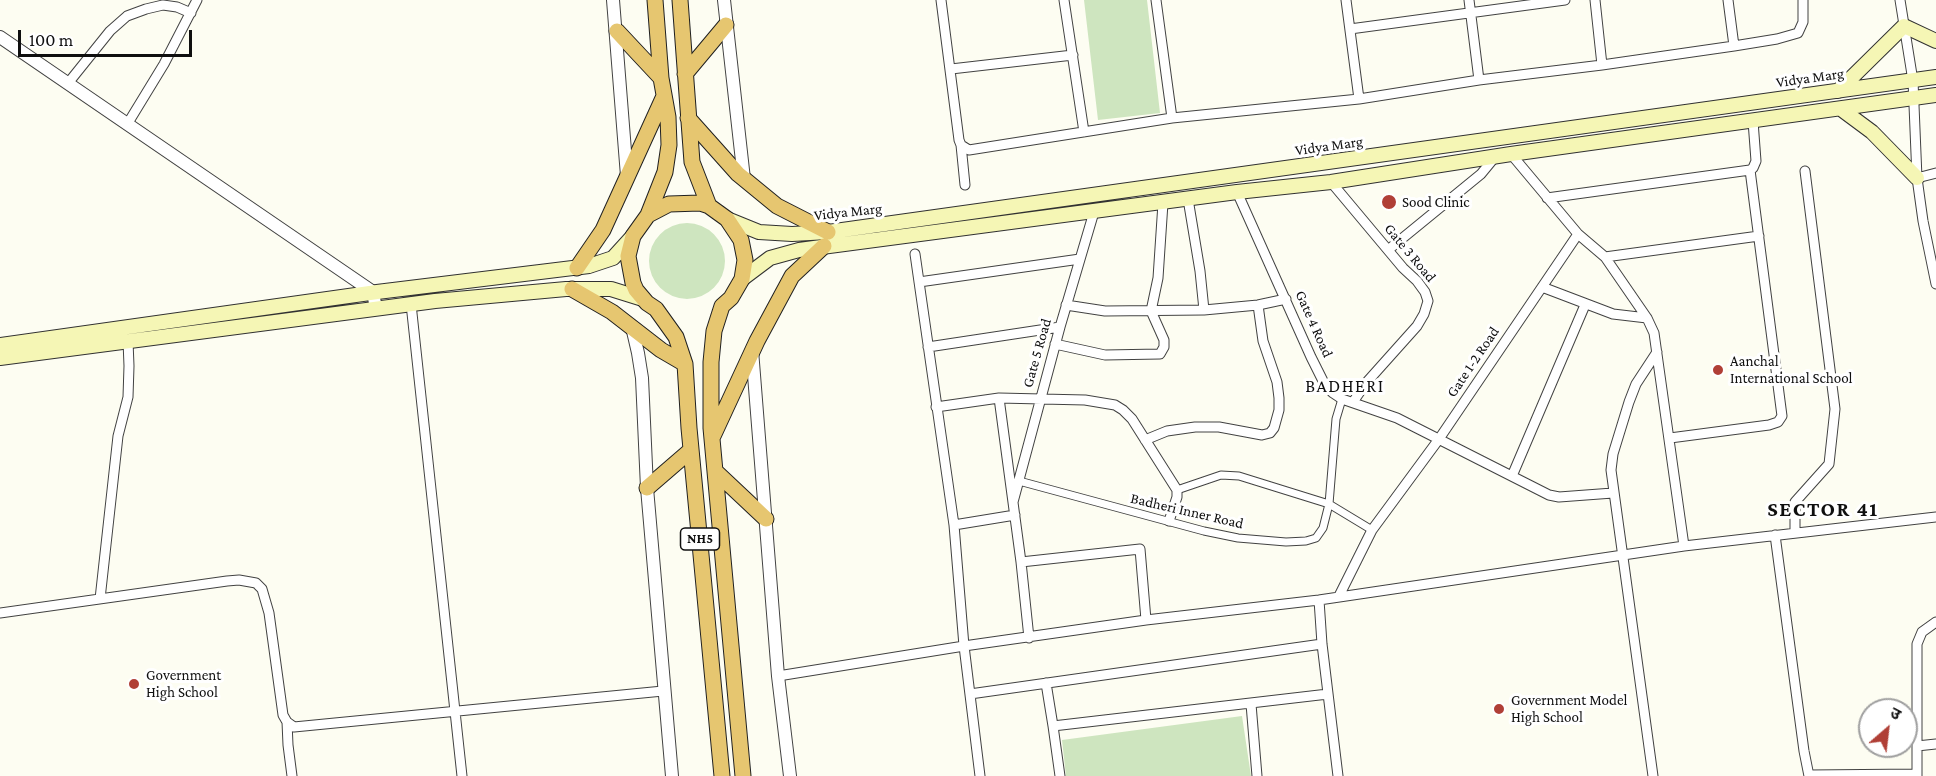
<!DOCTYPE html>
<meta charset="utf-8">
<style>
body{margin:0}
#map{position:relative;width:1936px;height:776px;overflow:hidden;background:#fdfdf2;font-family:"Crimson Pro","Noto Sans Devanagari",serif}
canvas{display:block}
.north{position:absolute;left:1858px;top:698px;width:60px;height:60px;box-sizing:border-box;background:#fff;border:2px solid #9f9f9f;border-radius:50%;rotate:28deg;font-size:16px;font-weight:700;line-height:24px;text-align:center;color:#0f0f0f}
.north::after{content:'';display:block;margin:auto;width:21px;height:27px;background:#b03f36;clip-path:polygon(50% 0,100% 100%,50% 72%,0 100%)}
.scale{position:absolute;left:18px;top:30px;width:174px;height:27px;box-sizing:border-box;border:3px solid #0f0f0f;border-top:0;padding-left:8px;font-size:18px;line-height:21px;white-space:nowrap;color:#0f0f0f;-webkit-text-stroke:4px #fff;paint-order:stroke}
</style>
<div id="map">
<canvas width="1936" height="776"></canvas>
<div class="north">उ</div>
<div class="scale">100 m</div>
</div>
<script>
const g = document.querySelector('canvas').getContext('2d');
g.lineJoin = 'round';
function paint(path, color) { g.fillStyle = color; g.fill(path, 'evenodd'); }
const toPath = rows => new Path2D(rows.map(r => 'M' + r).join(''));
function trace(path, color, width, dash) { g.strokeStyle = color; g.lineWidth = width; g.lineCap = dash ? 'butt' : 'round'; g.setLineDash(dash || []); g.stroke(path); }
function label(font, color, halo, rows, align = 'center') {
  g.font = font + ' "Crimson Pro",serif'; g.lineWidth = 6; g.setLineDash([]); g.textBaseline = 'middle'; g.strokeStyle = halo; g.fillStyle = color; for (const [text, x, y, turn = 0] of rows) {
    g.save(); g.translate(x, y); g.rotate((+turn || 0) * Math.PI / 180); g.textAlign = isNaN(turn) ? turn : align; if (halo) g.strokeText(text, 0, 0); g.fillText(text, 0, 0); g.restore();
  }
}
const green = toPath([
 [1084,0,1147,0,1160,113,1098,120],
 '649 261a38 38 0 1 1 76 0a38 38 0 1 1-76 0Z',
 [1242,716,1251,776,1066,776,1062,740]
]);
const pedestrian = toPath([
 [1342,399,1336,419,1329,504,1372,530],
 [1019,481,1204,531,1238,538,1286,542,1306,541,1316,538,1323,528,1329,504,1239,476,1221,475,1177,490]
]);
const minor = toPath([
 [941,0,959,140,961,145,969,150,1172,118,1359,99,1479,80,1602,65,1734,46],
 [1064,0,1084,132],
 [1156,0,1172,118],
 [1346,0,1359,99],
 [1469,0,1479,80],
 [1595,0,1602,65],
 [1728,0,1734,46,1777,39,1798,33,1803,22,1803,0],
 [1900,0,1913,81,1917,178,1923,221,1936,284],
 [1350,29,1565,0],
 [951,69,1073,55],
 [69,82,110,31,127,16,146,9,163,5,177,7,191,13],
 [128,123,164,64,197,0],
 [961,145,965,185],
 [1917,178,1936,173],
 [1331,182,1403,268,1417,281,1425,292,1428,301,1424,314,1417,326,1366,383,1353,402],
 [1237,192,1311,357,1325,385,1333,393,1342,399,1397,418,1549,495,1559,497,1613,493],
 [1547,198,1750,170],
 [1188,199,1200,271,1204,310],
 [1578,234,1605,257,1647,318,1654,333,1684,546],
 [1388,250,1481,174,1495,157],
 [915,254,954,525,964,646,980,776],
 [1605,257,1759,236],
 [919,282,1080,259],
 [1542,287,1613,314,1647,318],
 [411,304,462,776],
 [1066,305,1105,311,1204,310,1258,305,1286,299],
 [1055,344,1105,355,1160,354,1164,347,1164,340,1151,311,1158,278,1163,203],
 [928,347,1060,327],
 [999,398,1021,562,1029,638],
 [936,407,999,398,1085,400,1115,405,1123,410,1132,419,1177,490,1177,497,1169,521],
 [1670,438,1769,425,1778,422,1782,416,1750,170,1753,168,1756,161,1753,121],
 [1145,440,1167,431,1195,427,1219,427,1262,435,1270,433,1274,428,1279,410,1279,398,1277,382,1263,341,1258,305],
 [1512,476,1585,305],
 [1013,502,1060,327,1094,212],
 [954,525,1015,515],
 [1795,533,1795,502,1829,464,1835,409,1805,171],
 [1775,535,1804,751,1809,776],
 [1021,562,1140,549,1146,620],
 [1339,596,1372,530,1439,439,1578,234,1511,154],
 [100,599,118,436,128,397,129,366,128,341],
 [1319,600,1322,644,1338,776],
 [0,613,227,581,239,580,256,583,262,589,269,613,283,715,287,722,294,727,663,691],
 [778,676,964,646,1146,620,1319,600,1684,546,1936,517],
 [1046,683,1053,726],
 [970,694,1322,644],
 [1251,704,1257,776],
 [287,722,288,745,292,776],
 [1917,746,1936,744],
 [1809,775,1917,774],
 [1060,776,1053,726,1328,694],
 [1653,776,1611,470,1613,454,1629,402,1636,384,1657,352],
 [1917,776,1917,644,1922,632,1936,622]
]);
const tertiary = toPath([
 [613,0,627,176],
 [724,0,744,179],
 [0,37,373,292,376,309],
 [632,327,638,353,642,378,647,488,672,776],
 [752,350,778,676,790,776]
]);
const secondary = toPath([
 [1838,91,1904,26,1936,41],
 [1841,109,1872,132,1917,178],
 [727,219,759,232,792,234,828,232,1936,77],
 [742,279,770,258,799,250,1237,192,1331,182,1511,154,1936,95],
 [0,345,377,292,589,266,613,258,633,236],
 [0,358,435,301,566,289,611,289,643,299]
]);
const trunk = toPath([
 [655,0,661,78,668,117,669,145,665,172,648,215,633,236,628,256,633,283,636,290,647,303,656,309,676,337,685,364,689,428,722,776],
 [680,0,692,162,709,206],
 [617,31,661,78],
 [685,74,726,25],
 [688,118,738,174,777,206,828,232],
 [648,215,669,204,700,203,709,206,727,219,741,240,745,260,742,279,731,298,722,306,714,331,711,362,711,428,743,776],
 [577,268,603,230,664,96],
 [572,289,612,312,661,350,685,364],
 [713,436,757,341,792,276,824,246],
 [715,471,766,519],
 [647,488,691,450]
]);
const markers = [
 [1389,202,8,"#b03f36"],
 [1718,370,6,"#b03f36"],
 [134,684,6,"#b03f36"],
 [1499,709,6,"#b03f36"]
];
const shields = [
 [700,539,39]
];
const shieldNames = [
 ["NH5",700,539]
];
const streetNames = [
 ["Vidya Marg",1810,78,-8],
 ["Vidya Marg",1329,146,-8],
 ["Vidya Marg",848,212,-6],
 ["Gate 3 Road",1410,253,50],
 ["Gate 4 Road",1314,324,66],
 ["Gate 5 Road",1037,353,-74],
 ["Gate 1-2 Road",1473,362,-56],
 ["Badheri Inner Road",1187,511,13]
];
const poiNames = [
 ["Sood Clinic",1402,202],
 ["Aanchal",1730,361],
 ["International School",1730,378],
 ["Government",146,675],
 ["High School",146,692],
 ["Government Model",1511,700],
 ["High School",1511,717]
];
const quarterNames = [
 ["BADHERI",1345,386]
];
const districtNames = [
 ["SECTOR 41",1823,510]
];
paint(green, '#cee5bf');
trace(pedestrian, '#424242', 9);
trace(minor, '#424242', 11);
trace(tertiary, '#424242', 14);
trace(secondary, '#313131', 16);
trace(trunk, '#202020', 17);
trace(pedestrian, '#fff', 7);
trace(minor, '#fff', 9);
trace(tertiary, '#fff', 12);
trace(secondary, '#f5f6b5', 14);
trace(trunk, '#e6c670', 15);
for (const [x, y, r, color] of markers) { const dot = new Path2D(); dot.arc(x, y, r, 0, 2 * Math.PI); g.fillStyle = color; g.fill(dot); trace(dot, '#fff', 2); }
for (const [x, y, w] of shields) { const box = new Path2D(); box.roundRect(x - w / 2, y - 11, w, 22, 4.5); g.fillStyle = '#fff'; g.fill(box); trace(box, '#0f0f0f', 1.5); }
label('bold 14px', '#0f0f0f', null, shieldNames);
label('15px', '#0f0f0f', '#fff', streetNames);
label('15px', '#0f0f0f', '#fff', poiNames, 'left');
g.letterSpacing = '1.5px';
label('18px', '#0f0f0f', '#fff', quarterNames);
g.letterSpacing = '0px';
g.letterSpacing = '1.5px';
label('bold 21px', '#0f0f0f', '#fff', districtNames);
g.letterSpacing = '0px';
</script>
